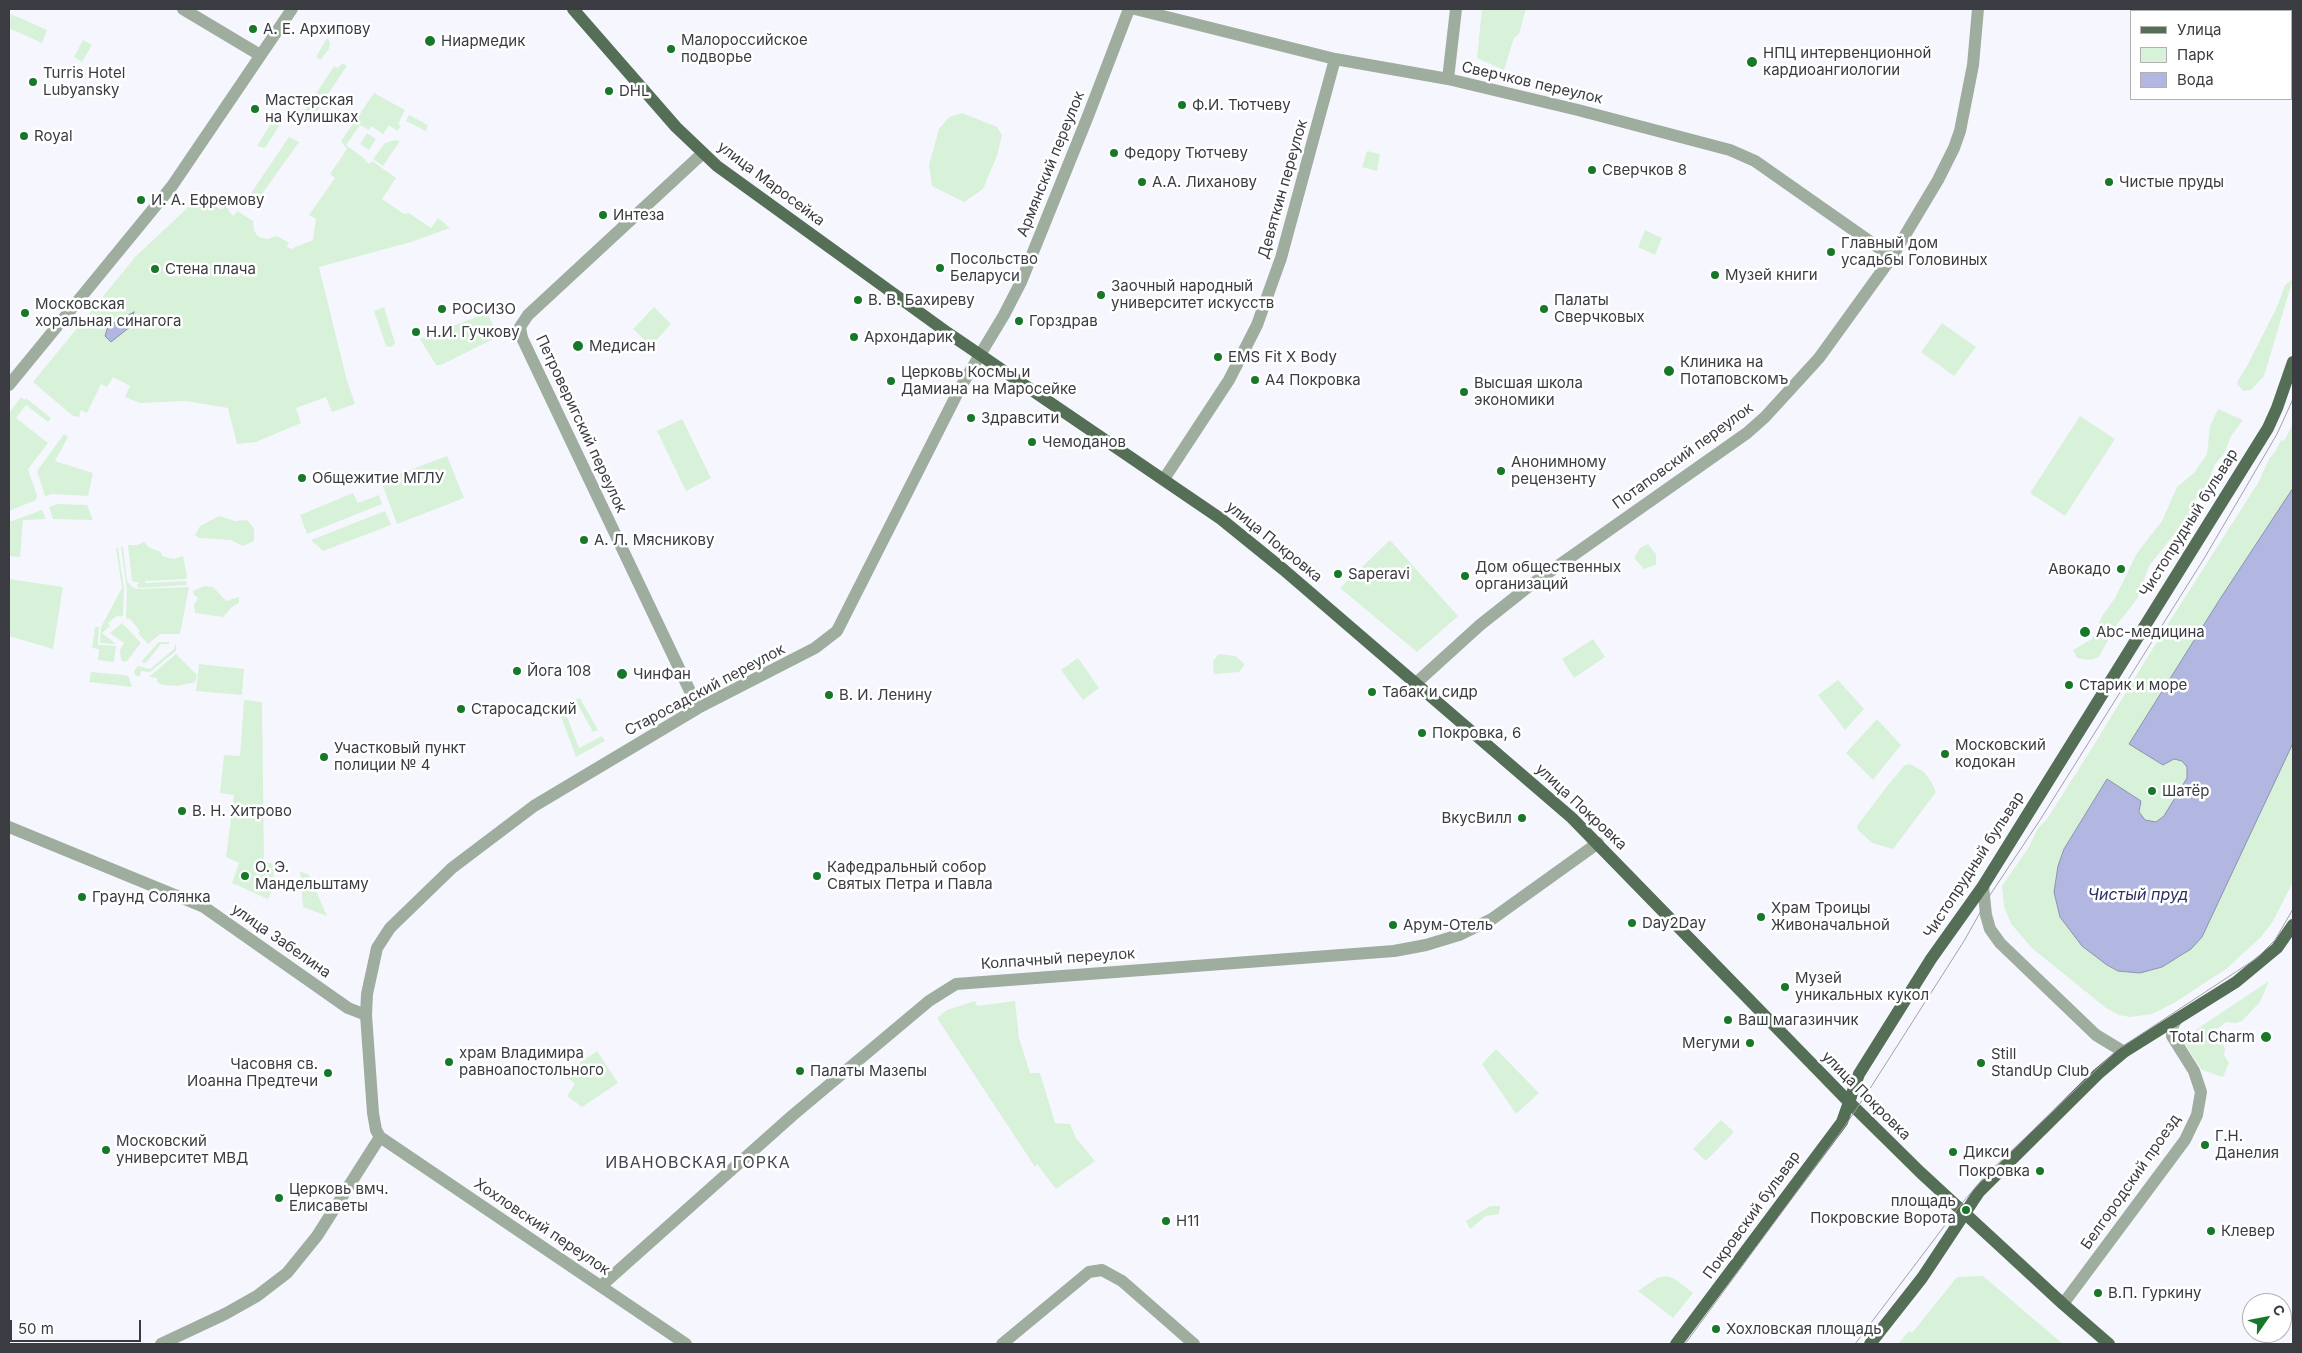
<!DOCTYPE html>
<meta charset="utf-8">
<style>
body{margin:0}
#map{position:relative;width:2302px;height:1353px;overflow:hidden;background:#f6f7fe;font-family:Inter,sans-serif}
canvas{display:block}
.frame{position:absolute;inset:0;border:10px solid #3b3c42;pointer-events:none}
.legend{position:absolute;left:2130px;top:10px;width:162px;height:90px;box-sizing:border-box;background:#fff;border:1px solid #b1b1b3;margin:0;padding:6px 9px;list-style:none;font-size:15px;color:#3b3c42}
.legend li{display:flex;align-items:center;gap:10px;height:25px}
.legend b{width:25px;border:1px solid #b1b1b3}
.north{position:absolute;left:2242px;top:1293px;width:50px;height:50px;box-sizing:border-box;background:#fff;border:1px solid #b1b1b3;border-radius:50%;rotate:57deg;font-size:14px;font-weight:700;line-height:20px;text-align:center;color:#3b3c42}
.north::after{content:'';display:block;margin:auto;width:18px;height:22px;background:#177829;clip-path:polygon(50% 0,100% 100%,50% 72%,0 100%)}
.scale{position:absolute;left:10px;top:1320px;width:131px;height:22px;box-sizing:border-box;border:2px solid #3b3c42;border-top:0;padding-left:6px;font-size:15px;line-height:18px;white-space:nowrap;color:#3b3c42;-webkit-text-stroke:4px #fff;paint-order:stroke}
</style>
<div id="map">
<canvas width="2302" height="1353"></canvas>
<div class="frame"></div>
<ul class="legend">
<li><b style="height:6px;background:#546f55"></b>Улица</li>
<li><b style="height:14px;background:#d7f2d8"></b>Парк</li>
<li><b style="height:14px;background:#b1b7e0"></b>Вода</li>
</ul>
<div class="north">С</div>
<div class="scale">50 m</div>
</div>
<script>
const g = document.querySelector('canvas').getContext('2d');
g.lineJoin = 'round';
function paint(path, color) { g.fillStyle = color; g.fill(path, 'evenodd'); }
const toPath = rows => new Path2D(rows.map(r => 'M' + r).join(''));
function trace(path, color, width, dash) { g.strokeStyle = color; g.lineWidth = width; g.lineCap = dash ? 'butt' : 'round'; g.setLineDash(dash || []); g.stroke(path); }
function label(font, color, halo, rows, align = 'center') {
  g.font = font + ' Inter,sans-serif'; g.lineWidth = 5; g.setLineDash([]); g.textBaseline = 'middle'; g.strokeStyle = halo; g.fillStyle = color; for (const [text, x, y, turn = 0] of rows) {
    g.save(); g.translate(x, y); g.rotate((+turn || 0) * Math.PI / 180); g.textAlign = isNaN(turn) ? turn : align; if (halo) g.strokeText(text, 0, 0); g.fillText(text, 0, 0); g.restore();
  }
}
const green = toPath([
 [1482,9,1526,9,1519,34,1514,38,1504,70,1477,58],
 [11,14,47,30,42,43,9,28],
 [327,38,330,42,329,49,320,60,316,57],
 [83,40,92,45,82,62,74,57],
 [342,63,347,66,313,116,307,112,306,109,334,66,338,68],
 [374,93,405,110,398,124,401,126,397,131,389,125,383,134,371,126,369,130,360,125,346,145,365,159,366,162,370,164,372,161,396,178,382,199,404,214,409,213,431,228,438,218,450,228,411,242,319,267,346,377,355,404,332,412,326,397,296,408,301,423,256,442,237,444,228,408,185,401,140,403,125,397,130,386,113,377,107,387,101,384,87,413,81,410,79,417,73,416,33,382,136,256,199,197,220,209,224,209,221,207,223,203,226,204,230,213,234,216,237,211,253,221,254,231,259,237,267,239,277,236,289,243,287,246,284,245,291,249,313,240,316,219,309,215,335,178,330,174,347,149,341,141],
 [962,113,997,127,1002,135,997,156,983,189,964,202,932,186,929,165,939,129,949,117],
 [409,115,428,125,426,131,406,121],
 [273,120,279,126,265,148,257,146],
 [367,133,376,139,369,150,360,144],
 [289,137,299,142,255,204,250,200,249,196],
 [395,140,400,141,383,166,373,159,385,143],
 [1367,151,1380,154,1377,171,1362,167],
 [1645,230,1662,238,1655,255,1638,247],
 [2293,279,2264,376,2251,390,2243,391,2237,384,2238,380,2247,366,2277,307,2285,285],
 [384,307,395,343,391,347,386,346,374,311],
 [654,307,671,324,651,346,633,329],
 [491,311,489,317,499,336,441,365,436,365,420,339],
 [1942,323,1976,347,1954,376,1921,352],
 [21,397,25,400,26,398,51,418,48,422,26,405,16,418,48,443,28,469,37,496,36,500,9,511,9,413],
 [2218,409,2243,420,2231,436,2224,454,2215,464,2208,483,2194,501,2193,511,2149,566,2137,599,2115,627,2099,657,2091,660,2077,658,2073,650,2092,639,2102,616,2115,598,2137,553,2162,521,2177,487,2194,473,2207,454,2210,426],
 [2080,416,2115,439,2065,516,2030,493],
 [682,419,711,478,686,491,657,431],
 [2293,424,2293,882,2273,921,2261,937,2226,969,2174,1003,2152,1014,2130,1017,2119,1015,2106,1008,2033,949,2011,924,2004,906,2002,886,2029,847,2038,828,2047,819,2092,748,2166,627,2258,483,2269,459,2275,452,2281,440,2284,441],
 [64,434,68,437,55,461,93,473,88,496,52,494,45,496,37,471],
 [447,456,464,498,397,524,381,481],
 [353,493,358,503,379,495,382,504,307,534,300,515],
 [57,504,87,505,93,520,53,519,49,507],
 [42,510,46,519,23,520,20,557,9,556,9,522],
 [385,511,391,525,323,551,311,540],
 [219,516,235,521,247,520,254,528,254,541,243,546,231,540,199,538,195,535,200,526],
 [1390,540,1458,616,1417,652,1340,588],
 [144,542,150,548,161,552,162,556,174,559,183,556,187,576,186,579,145,581,145,583,186,581,187,585,138,588,137,584,140,583,132,581,128,545,137,545],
 [1648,544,1656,554,1656,565,1644,569,1634,558,1640,548],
 [121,547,123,547,127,581,131,586,137,589,189,587,180,634,160,634,148,644,138,633,140,631,130,619,126,618,127,590],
 [116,548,118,548,124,589,123,615,120,617,118,615,108,623,110,626,102,633,116,644,100,643,101,627,122,588],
 [9,579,63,587,53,649,9,636],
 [204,586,213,587,226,601,239,597,239,603,231,608,223,617,195,613,194,605,198,598,194,595,193,591],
 [122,623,141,643,127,661,124,662,121,660,120,650,124,643,110,633],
 [95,627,99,627,98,645,116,646,114,662,98,660,99,649,92,648],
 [1593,639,1605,657,1574,678,1562,659],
 [159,642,170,642,169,644,161,644,146,663,141,662],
 [176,643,176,651,150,672,141,671,140,677,135,675,134,671,138,666,150,669,174,649],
 [176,654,197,675,195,682,178,686,162,685,157,682,157,678,149,677],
 [1219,654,1235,656,1245,664,1239,672,1214,674,1213,661],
 [1078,658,1099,688,1083,700,1061,670],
 [199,664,244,669,242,695,196,691],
 [91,672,124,675,129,677,132,687,89,682],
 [1838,680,1864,709,1845,730,1818,695],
 [580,698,598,730,593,732,578,705,564,709,579,748,602,736,605,741,576,757,557,706],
 [244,700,262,702,264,863,273,863,274,887,268,899,232,883,239,863,226,857,234,795,220,793,224,755,240,756],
 [1877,719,1901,745,1873,780,1846,753],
 [1910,764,1924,772,1932,783,1936,792,1893,849,1872,843,1858,830,1857,826,1888,785,1905,765],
 [300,871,309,875,327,916,303,907],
 [2269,981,2260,1002,2242,1021,2236,1023,2226,1022,2218,1028,2217,1037,2225,1048,2224,1055,2229,1063,2223,1077,2202,1070,2185,1044,2185,1037],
 [975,1001,977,1006,1015,1001,1019,1038,1030,1073,1040,1073,1055,1123,1070,1124,1076,1138,1095,1161,1056,1189,1037,1164,1035,1167,937,1018,947,1010],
 [1496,1049,1539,1093,1516,1114,1482,1064],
 [597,1051,618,1083,582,1107,567,1096,575,1084,568,1078,581,1062],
 [1721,1120,1734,1132,1706,1161,1693,1149],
 [1490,1206,1500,1206,1499,1214,1486,1216,1470,1229,1466,1221],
 [1667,1276,1675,1279,1693,1293,1673,1318,1638,1291,1657,1278],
 [1983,1276,2063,1344,1898,1344,1909,1331,1912,1333,1957,1277]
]);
const water = toPath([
 [134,312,131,326,111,342,105,336,108,326,134,312],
 [2293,488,2293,743,2202,937,2191,949,2162,967,2140,973,2118,971,2107,965,2082,946,2060,917,2054,892,2058,866,2064,849,2107,779,2141,801,2139,812,2145,820,2156,822,2164,816,2187,778,2187,767,2182,761,2174,759,2163,765,2129,744,2220,599,2293,488]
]);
const minor = toPath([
 [183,9,260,55],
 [1135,9,1335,59,1448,79,1578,110,1730,150,1755,161,1892,257],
 [1448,79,1456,9],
 [9,385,172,186,292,9],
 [1164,479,1229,380,1257,325,1281,258,1335,59],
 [1415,684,1480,625,1528,587,1747,433,1765,417,1819,358,1892,257,1938,180,1954,148,1960,131,1973,65,1978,9],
 [698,708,522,338,520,327,528,315,703,153],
 [9,827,204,907,348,1008,366,1015],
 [1983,886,1986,915,1990,929,2000,943,2096,1035,2124,1052],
 [601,1286,793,1115,929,1001,956,984,1394,951,1426,945,1459,935,1492,919,1598,843],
 [2063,1304,2185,1140,2197,1115,2201,1092,2194,1071,2172,1036,2173,1025,2177,1019],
 [161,1344,225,1314,257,1296,287,1273,317,1236,380,1137],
 [686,1344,380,1137,376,1130,373,1113,366,1015,367,994,377,948,390,928,452,868,534,806,698,708,815,648,837,631,960,388,1004,315,1021,282,1088,116,1129,9],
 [1002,1344,1089,1272,1102,1270,1122,1281,1194,1344]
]);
const major = toPath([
 [573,9,676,127,717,166,948,333,1221,519,1284,570,1572,818,1849,1102,1920,1172,2063,1304,2109,1344],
 [1676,1344,1842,1122,1859,1074,1931,959,1983,886,2268,428,2277,408,2293,362],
 [1870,1344,1922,1278,1979,1192,2098,1074,2124,1052,2236,982,2277,948,2293,925]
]);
const tram = toPath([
 [1685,1344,1845,1126,1871,1087,1964,941,1990,895,2040,820,2205,557,2277,434,2293,399],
 [1855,1344,1958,1208,1985,1176,2117,1050,2257,958,2275,940,2293,909]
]);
const markers = [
 [253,29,5,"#177829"],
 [430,41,6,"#177829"],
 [671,49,5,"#177829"],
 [1752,62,6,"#177829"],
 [33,82,5,"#177829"],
 [609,91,5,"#177829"],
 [1182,105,5,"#177829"],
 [255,109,5,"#177829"],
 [24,136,5,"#177829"],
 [1114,153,5,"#177829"],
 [1592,170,5,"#177829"],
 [1142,182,5,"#177829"],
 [2109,182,5,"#177829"],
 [141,200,5,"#177829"],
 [603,215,5,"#177829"],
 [1831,252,5,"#177829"],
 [940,268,5,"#177829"],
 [155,269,5,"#177829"],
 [1715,275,5,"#177829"],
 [1101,295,5,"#177829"],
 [858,300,5,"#177829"],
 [442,309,5,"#177829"],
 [1544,309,5,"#177829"],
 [25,313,5,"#177829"],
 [1019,321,5,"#177829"],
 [416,332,5,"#177829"],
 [854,337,5,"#177829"],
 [578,346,6,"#177829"],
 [1218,357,5,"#177829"],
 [1669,371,6,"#177829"],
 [1255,380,5,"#177829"],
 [891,381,5,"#177829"],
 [1464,392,5,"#177829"],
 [971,418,5,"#177829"],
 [1032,442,5,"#177829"],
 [1501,471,5,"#177829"],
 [302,478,5,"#177829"],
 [584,540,5,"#177829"],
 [2121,569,5,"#177829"],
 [1338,574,5,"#177829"],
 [1465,576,5,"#177829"],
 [2085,632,6,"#177829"],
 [517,671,5,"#177829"],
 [622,674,6,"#177829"],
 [2069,685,5,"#177829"],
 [1372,692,5,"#177829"],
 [829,695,5,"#177829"],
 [461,709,5,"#177829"],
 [1422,733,5,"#177829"],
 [1945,754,5,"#177829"],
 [324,757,5,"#177829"],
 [2152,791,5,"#177829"],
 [182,811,5,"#177829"],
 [1522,818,5,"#177829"],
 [245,876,5,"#177829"],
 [817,876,5,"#177829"],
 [82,897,5,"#177829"],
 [1761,917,5,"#177829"],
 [1632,923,5,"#177829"],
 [1393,925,5,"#177829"],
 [1785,987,5,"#177829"],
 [1728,1020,5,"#177829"],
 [2266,1037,6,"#177829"],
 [1750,1043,5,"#177829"],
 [449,1062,5,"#177829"],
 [1981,1063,5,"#177829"],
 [800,1071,5,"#177829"],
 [328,1073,5,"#177829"],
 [2205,1145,5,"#177829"],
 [106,1150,5,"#177829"],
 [1953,1152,5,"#177829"],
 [2040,1171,5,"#177829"],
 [279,1198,5,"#177829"],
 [1966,1210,5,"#177829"],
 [1166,1221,5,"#177829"],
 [2211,1231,5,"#177829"],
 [2098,1293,5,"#177829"],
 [1716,1329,5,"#177829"]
];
const poiNames = [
 ["А. Е. Архипову",263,29],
 ["Малороссийское",681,40],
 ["подворье",681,57],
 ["Ниармедик",441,41],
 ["НПЦ интервенционной",1763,53],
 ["кардиоангиологии",1763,70],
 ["Turris Hotel",43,73],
 ["Lubyansky",43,90],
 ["DHL",619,91],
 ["Мастерская",265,100],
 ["на Кулишках",265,117],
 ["Ф.И. Тютчеву",1192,105],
 ["Royal",34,136],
 ["Федору Тютчеву",1124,153],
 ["Сверчков 8",1602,170],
 ["А.А. Лиханову",1152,182],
 ["Чистые пруды",2119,182],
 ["И. А. Ефремову",151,200],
 ["Интеза",613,215],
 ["Главный дом",1841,243],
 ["усадьбы Головиных",1841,260],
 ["Посольство",950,259],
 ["Беларуси",950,276],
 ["Стена плача",165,269],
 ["Музей книги",1725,275],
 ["Заочный народный",1111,286],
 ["университет искусств",1111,303],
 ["В. В. Бахиреву",868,300],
 ["Палаты",1554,300],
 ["Сверчковых",1554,317],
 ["Московская",35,304],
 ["хоральная синагога",35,321],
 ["РОСИЗО",452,309],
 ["Горздрав",1029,321],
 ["Н.И. Гучкову",426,332],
 ["Архондарик",864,337],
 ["Медисан",589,346],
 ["EMS Fit X Body",1228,357],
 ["Клиника на",1680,362],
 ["Потаповскомъ",1680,379],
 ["Церковь Космы и",901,372],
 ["Дамиана на Маросейке",901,389],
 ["А4 Покровка",1265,380],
 ["Высшая школа",1474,383],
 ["экономики",1474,400],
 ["Здравсити",981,418],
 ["Чемоданов",1042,442],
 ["Анонимному",1511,462],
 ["рецензенту",1511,479],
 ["Общежитие МГЛУ",312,478],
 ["А. Л. Мясникову",594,540],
 ["Дом общественных",1475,567],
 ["организаций",1475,584],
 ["Авокадо",2111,569,"right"],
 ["Saperavi",1348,574],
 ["Abc-медицина",2096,632],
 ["Йога 108",527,671],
 ["ЧинФан",633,674],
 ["Старик и море",2079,685],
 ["Табак и сидр",1382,692],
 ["В. И. Ленину",839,695],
 ["Старосадский",471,709],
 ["Покровка, 6",1432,733],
 ["Московский",1955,745],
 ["кодокан",1955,762],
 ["Участковый пункт",334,748],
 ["полиции № 4",334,765],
 ["Шатёр",2162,791],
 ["В. Н. Хитрово",192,811],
 ["ВкусВилл",1512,818,"right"],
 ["О. Э.",255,867],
 ["Мандельштаму",255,884],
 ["Кафедральный собор",827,867],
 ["Святых Петра и Павла",827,884],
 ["Граунд Солянка",92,897],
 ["Храм Троицы",1771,908],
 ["Живоначальной",1771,925],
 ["Day2Day",1642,923],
 ["Арум-Отель",1403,925],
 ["Музей",1795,978],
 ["уникальных кукол",1795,995],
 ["Ваш магазинчик",1738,1020],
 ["Total Charm",2255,1037,"right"],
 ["Мегуми",1740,1043,"right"],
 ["храм Владимира",459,1053],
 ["равноапостольного",459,1070],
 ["Still",1991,1054],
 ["StandUp Club",1991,1071],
 ["Часовня св.",318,1064,"right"],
 ["Иоанна Предтечи",318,1081,"right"],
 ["Палаты Мазепы",810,1071],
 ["Г.Н.",2215,1136],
 ["Данелия",2215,1153],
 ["Московский",116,1141],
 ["университет МВД",116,1158],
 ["Дикси",1963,1152],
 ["Покровка",2030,1171,"right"],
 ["Церковь вмч.",289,1189],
 ["Елисаветы",289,1206],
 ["площадь",1956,1201,"right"],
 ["Покровские Ворота",1956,1218,"right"],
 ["H11",1176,1221],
 ["Клевер",2221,1231],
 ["В.П. Гуркину",2108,1293],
 ["Хохловская площадь",1726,1329]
];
const streetNames = [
 ["Сверчков переулок",1532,83,13],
 ["Армянский переулок",1051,164,-68],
 ["улица Маросейка",771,184,37],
 ["Девяткин переулок",1283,189,-74],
 ["Петроверигский переулок",581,424,65],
 ["Потаповский переулок",1683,456,-36],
 ["Чистопрудный бульвар",2189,523,-58],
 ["улица Покровка",1274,542,39],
 ["Старосадский переулок",705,690,-28],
 ["улица Покровка",1581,807,43],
 ["Чистопрудный бульвар",1974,865,-57],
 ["улица Забелина",281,941,35],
 ["Колпачный переулок",1058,959,-4],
 ["улица Покровка",1866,1096,45],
 ["Белгородский проезд",2131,1182,-55],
 ["Покровский бульвар",1752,1215,-54],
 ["Хохловский переулок",542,1227,34]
];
const waterNames = [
 ["Чистый пруд",2138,895]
];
const neighbourhoodNames = [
 ["ИВАНОВСКАЯ ГОРКА",698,1163]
];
paint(green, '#d7f2d8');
paint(water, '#b1b7e0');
trace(water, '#8e92b1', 1);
trace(minor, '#9ead9e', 12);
trace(major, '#546f55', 12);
trace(tram, '#a0a1a8', 1);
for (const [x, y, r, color] of markers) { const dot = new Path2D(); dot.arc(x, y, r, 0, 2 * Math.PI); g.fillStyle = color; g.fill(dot); trace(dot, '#fff', 2); }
label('15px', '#3b3c42', '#fff', poiNames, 'left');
label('15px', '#3b3c42', '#fff', streetNames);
label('italic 16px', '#2e2f63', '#fff', waterNames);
g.letterSpacing = '1px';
label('16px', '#454654', '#fff', neighbourhoodNames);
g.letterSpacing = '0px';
</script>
